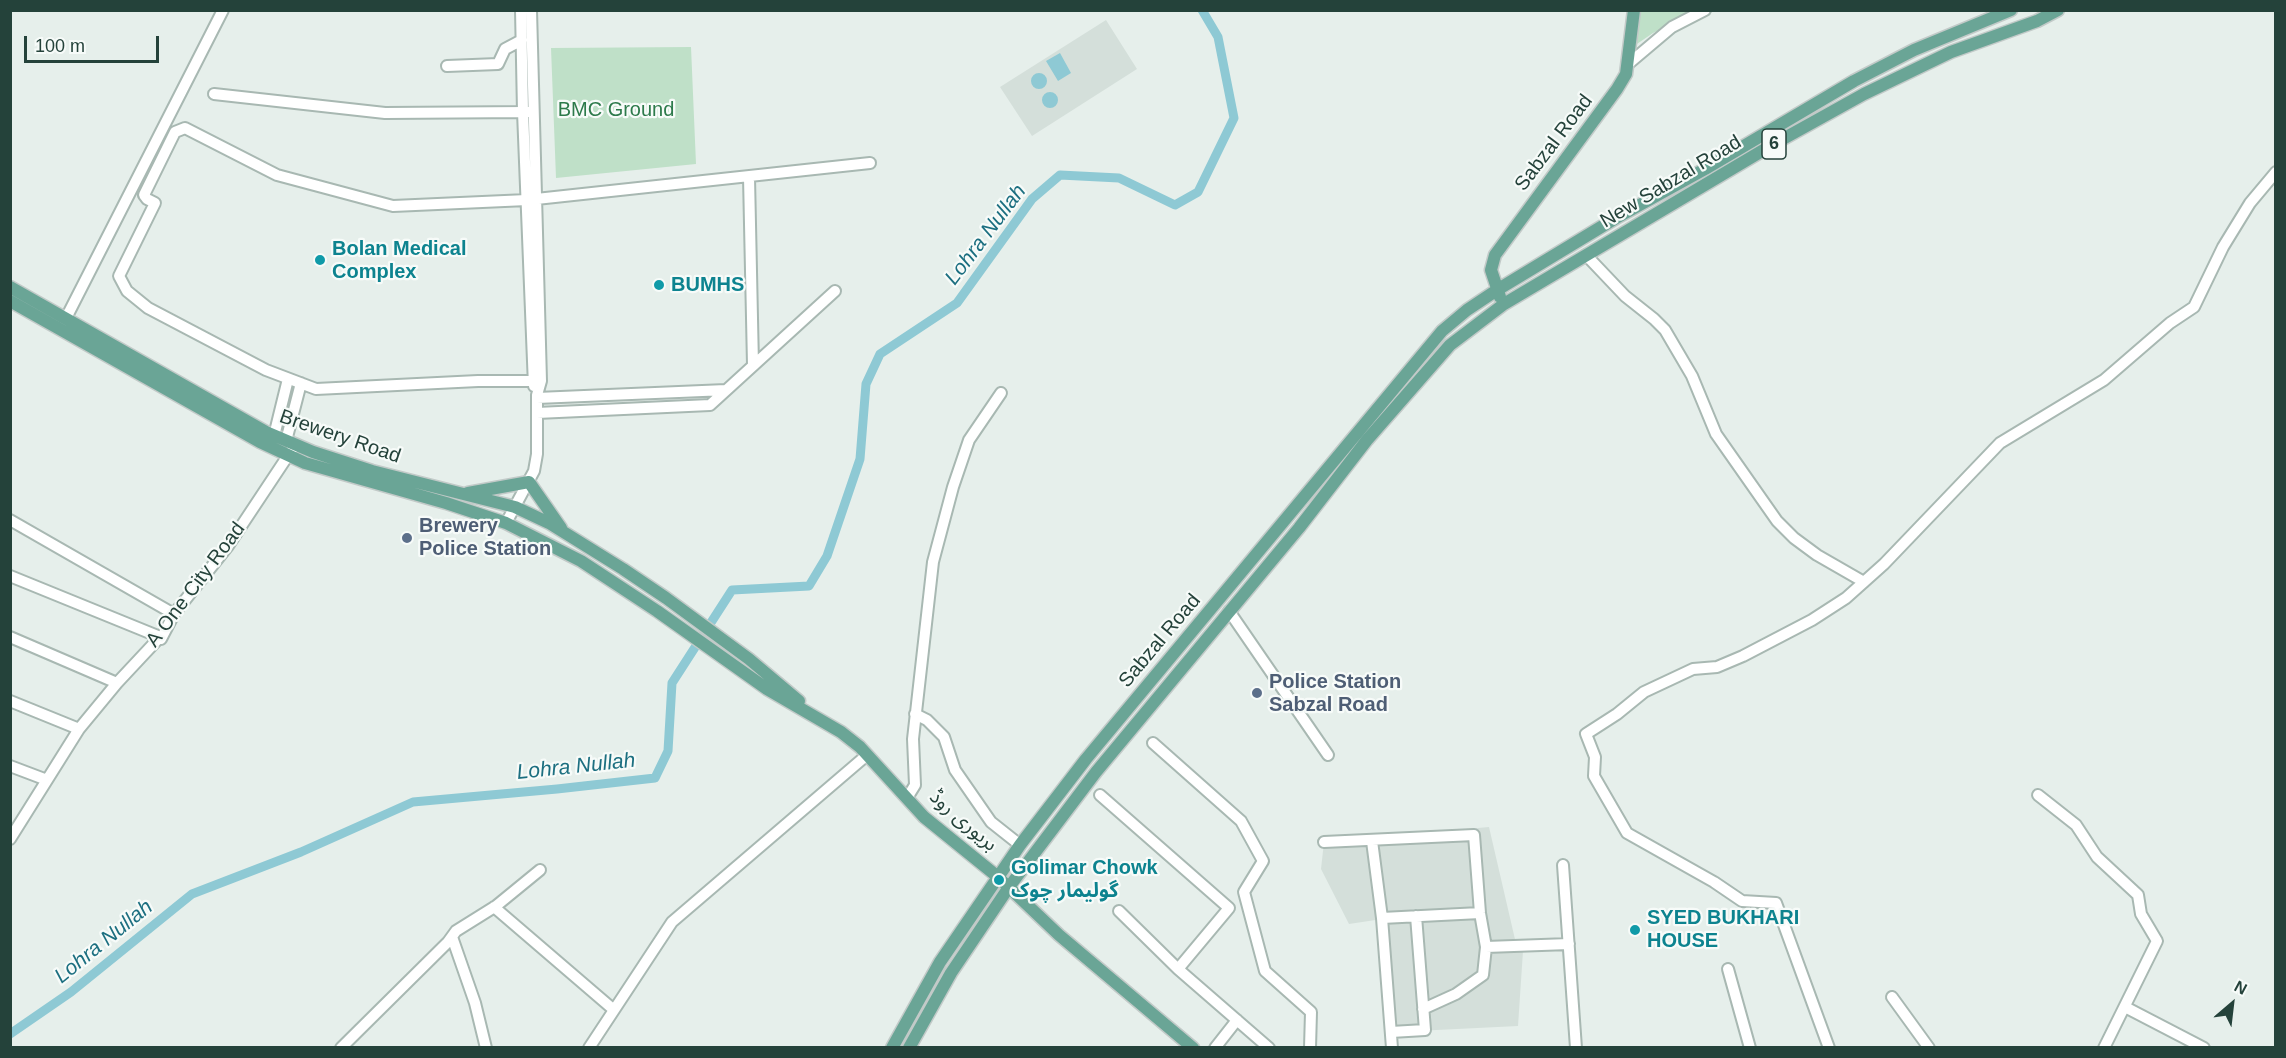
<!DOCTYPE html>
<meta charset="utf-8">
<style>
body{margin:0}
#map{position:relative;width:2286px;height:1058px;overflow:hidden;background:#e6efeb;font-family:Helvetica,sans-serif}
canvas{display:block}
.frame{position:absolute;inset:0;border:12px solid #24423a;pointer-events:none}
.north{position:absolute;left:2202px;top:974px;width:60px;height:60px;-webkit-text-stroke:4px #f7fbf9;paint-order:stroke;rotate:28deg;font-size:16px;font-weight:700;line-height:24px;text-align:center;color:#24423a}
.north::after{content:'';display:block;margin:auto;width:21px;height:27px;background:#24423a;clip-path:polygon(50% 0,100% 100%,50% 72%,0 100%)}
.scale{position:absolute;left:24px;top:36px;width:135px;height:27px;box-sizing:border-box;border:3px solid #24423a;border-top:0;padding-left:8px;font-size:18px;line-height:21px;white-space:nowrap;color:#24423a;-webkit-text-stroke:4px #f7fbf9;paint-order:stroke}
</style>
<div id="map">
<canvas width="2286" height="1058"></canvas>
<div class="frame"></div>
<div class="north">N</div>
<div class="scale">100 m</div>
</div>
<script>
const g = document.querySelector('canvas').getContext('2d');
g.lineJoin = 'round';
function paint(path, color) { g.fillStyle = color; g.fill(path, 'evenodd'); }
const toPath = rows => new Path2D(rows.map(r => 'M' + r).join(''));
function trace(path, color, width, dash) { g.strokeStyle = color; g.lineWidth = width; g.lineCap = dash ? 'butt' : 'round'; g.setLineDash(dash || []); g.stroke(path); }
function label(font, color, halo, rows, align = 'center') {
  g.font = font + ' Helvetica,"Noto Sans Arabic",sans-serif'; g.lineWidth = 4.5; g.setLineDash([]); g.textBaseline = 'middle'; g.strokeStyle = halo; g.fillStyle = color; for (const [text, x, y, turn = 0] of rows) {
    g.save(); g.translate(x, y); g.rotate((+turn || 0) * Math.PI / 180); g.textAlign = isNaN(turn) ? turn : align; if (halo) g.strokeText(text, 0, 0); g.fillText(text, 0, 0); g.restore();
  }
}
const built = toPath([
 [1106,20,1137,69,1032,136,1000,87],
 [1489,827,1517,948,1523,951,1518,1026,1396,1032,1382,919,1349,924,1321,869,1324,842]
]);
const green = toPath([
 [1634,11,1698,11,1653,33,1631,48],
 [691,47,696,164,556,178,551,48]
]);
const water = toPath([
 [1060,53,1071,73,1058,81,1046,61],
 '1031 81a8 8 0 1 1 16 0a8 8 0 1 1-16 0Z',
 '1042 100a8 8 0 1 1 16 0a8 8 0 1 1-16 0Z'
]);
const canal = toPath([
 [10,1034,71,992,192,894,301,852,413,802,557,789,655,778,668,751,672,683,732,590,809,586,827,556,860,459,866,384,880,354,957,303,1032,199,1060,175,1119,178,1175,205,1198,192,1234,118,1218,37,1202,10]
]);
const minor = toPath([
 [521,10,523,112,534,386],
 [1627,65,1672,27,1705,10],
 [447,66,498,64,505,49,522,40],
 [214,94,385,113,528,112],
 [749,177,753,365],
 [1586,255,1625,296,1654,319,1665,330,1692,376,1716,434,1777,521,1794,538,1817,555,1864,582],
 [62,326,223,10],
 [541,381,478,381,316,389,266,370,148,308,127,291,119,276,155,203,147,199,144,195,175,132,185,128,277,175,393,206,527,200,870,163],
 [537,398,726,390],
 [537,413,710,405,835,291],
 [274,436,288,379],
 [286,441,301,383],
 [10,520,174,614],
 [506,523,534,471,537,454,537,395,541,381,531,10],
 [10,576,160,637],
 [1229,611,1328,755],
 [10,637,117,683],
 [10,701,79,729],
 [915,714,927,720,944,737,955,770,991,822,1020,845],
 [1153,743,1241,821,1263,861,1244,892,1265,971,1311,1012,1310,1048],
 [10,766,47,780],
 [1100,795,1229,908,1178,969],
 [2038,795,2076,825,2097,857,2138,895,2141,914,2157,941,2104,1048],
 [907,798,915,785,913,739,933,562,953,487,969,440,1001,393],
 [10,839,79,729,117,683,160,637,161,639,174,614,228,546,295,445],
 [1372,841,1382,918,1392,1048],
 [1324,842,1474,835,1480,913,1486,947,1483,975,1456,994,1423,1009],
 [1563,865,1576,1048],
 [494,907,614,1010],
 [1119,911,1178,969,1269,1048],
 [1382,918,1480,913],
 [452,937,475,1003,486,1048],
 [1486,947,1569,944],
 [1728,969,1750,1048],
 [1892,997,1929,1048],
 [2125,1007,2204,1048],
 [1391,1032,1425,1030,1416,916],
 [341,1048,448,942,456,931,496,906,540,870],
 [589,1048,672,922,867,755],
 [1215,1048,1237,1020],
 [1829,1048,1776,903,1742,901,1714,882,1627,833,1594,776,1595,757,1586,734,1617,714,1644,692,1693,669,1717,667,1743,656,1812,620,1846,598,1884,564,2000,443,2104,380,2170,323,2194,307,2223,247,2250,203,2276,172]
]);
const major = toPath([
 [10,287,266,432,313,452,372,471,515,507,549,523,623,569,666,598,749,659,799,701],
 [1500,297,1491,270,1495,255,1617,89,1626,74,1634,10],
 [10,301,260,442,305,463,446,503,506,523,581,561,657,611,767,689,841,732,860,747,924,817,998,877,1059,935,1193,1048],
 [468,493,529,482,561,528],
 [892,1048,940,962,1020,845,1086,759,1442,331,1467,310,1497,290,1616,218,1705,169,1854,81,1914,50,2011,10],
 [909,1048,951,973,1009,887,1096,772,1299,528,1367,440,1450,345,1504,304,1772,145,1864,94,1951,52,2037,21,2058,10]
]);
const markers = [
 [320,260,6,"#0f9aa8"],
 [659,285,6,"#0f9aa8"],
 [407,538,6,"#5c6f8a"],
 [1257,693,6,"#5c6f8a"],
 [999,880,6,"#0f9aa8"],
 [1635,930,6,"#0f9aa8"]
];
const shields = [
 [1774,144,24]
];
const shieldNames = [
 ["6",1774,144]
];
const parkNames = [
 ["BMC Ground",616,110]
];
const streetNames = [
 ["Sabzal Road",1554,143,-53],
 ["New Sabzal Road",1671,182,-31],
 ["Brewery Road",340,437,19],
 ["A One City Road",196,585,-53],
 ["Sabzal Road",1160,641,-50],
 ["بریوری روڈ",963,821,41]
];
const cultureNames = [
 ["Bolan Medical",332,249],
 ["Complex",332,272],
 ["BUMHS",671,285],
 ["Golimar Chowk",1011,868],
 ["گولیمار چوک",1011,891],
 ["SYED BUKHARI",1647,918],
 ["HOUSE",1647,941]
];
const serviceNames = [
 ["Brewery",419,526],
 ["Police Station",419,549],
 ["Police Station",1269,682],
 ["Sabzal Road",1269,705]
];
const waterNames = [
 ["Lohra Nullah",986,235,-53],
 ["Lohra Nullah",576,767,-6],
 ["Lohra Nullah",104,942,-39]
];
paint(built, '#d4dfda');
paint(green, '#bfe0c8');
paint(water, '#8ec9d4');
trace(canal, '#8ec9d4', 9);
trace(minor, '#a8b8b2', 14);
trace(major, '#c2cac8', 15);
trace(minor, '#fff', 10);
trace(major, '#6aa596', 12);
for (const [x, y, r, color] of markers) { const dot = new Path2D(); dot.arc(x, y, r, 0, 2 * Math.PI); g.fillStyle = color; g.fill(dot); trace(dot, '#f7fbf9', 2); }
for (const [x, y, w] of shields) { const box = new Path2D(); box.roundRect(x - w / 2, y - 15, w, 30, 4.5); g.fillStyle = '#f7fbf9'; g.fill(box); trace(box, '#24423a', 1.5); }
label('bold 18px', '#24423a', null, shieldNames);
label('20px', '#2d7a4b', '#f7fbf9', parkNames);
label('20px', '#24423a', '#f7fbf9', streetNames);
label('bold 20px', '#0d838f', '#f7fbf9', cultureNames, 'left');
label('bold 20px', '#4e5e75', '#f7fbf9', serviceNames, 'left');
label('italic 21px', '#1c6f80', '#f7fbf9', waterNames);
</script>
